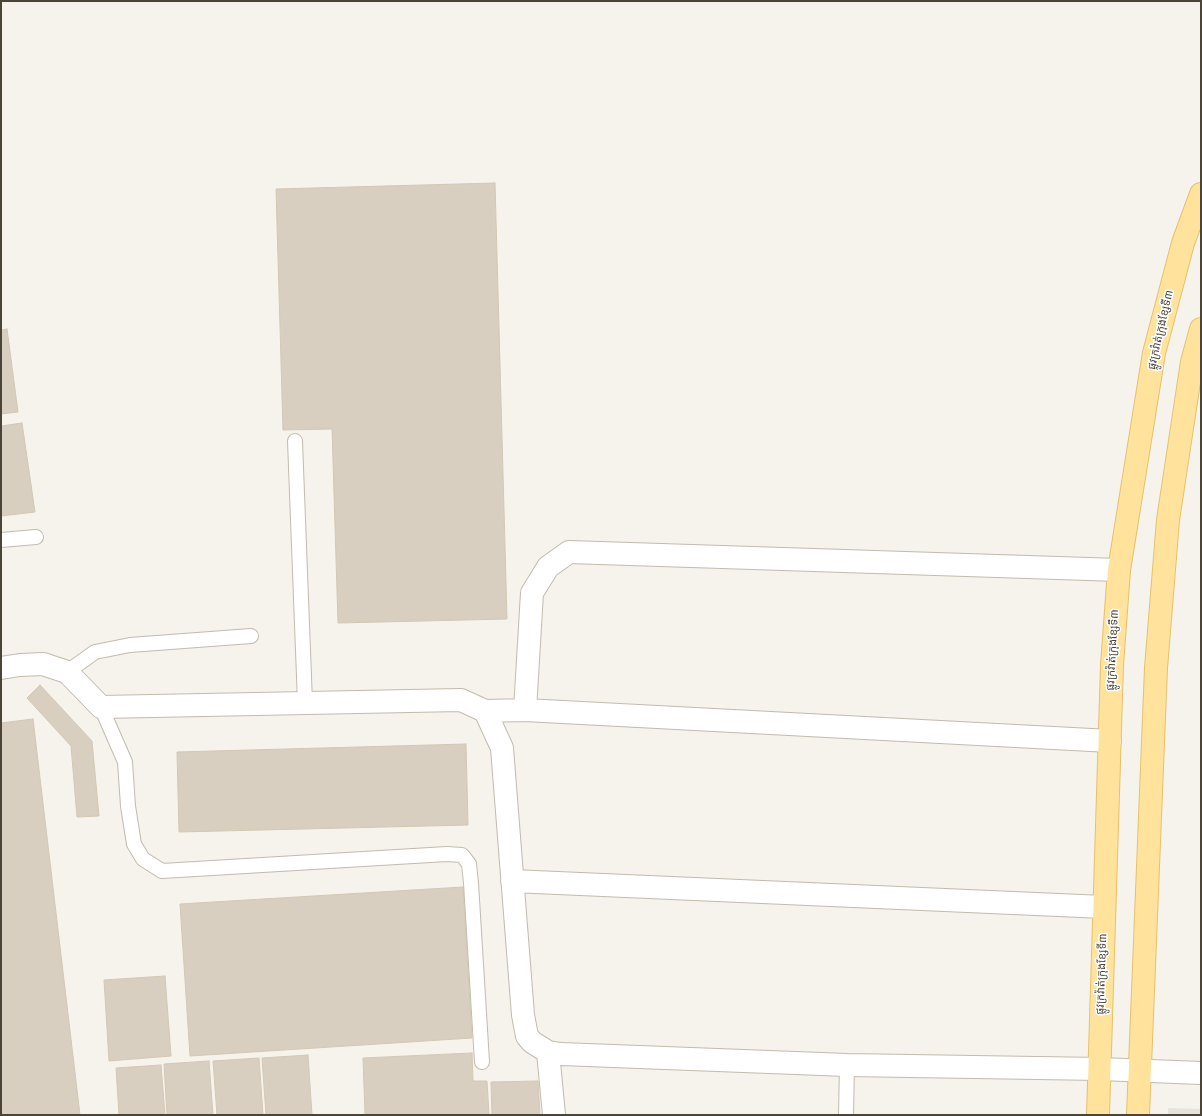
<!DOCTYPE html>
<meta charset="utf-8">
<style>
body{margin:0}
#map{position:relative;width:1202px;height:1116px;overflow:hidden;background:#f6f3ec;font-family:"Varela Round",sans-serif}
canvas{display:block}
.frame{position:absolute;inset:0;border:2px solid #4b4439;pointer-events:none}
</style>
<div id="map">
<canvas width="1202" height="1116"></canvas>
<div class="frame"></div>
</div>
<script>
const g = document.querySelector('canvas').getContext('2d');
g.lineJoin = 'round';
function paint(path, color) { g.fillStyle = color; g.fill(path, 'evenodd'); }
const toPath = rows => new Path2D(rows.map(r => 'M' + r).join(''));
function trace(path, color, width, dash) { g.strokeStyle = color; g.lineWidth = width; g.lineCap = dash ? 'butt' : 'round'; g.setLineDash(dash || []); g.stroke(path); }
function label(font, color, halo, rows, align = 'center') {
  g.font = font + ' "Varela Round","Noto Sans Khmer",sans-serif'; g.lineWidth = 3; g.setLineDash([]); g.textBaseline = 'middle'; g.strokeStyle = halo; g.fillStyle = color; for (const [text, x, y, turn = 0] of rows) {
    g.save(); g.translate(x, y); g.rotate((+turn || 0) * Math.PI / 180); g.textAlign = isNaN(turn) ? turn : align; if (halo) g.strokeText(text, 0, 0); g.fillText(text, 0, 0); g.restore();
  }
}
const industrial = toPath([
 [1168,1108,1201,1109,1201,1115,1168,1115]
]);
const building = toPath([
 [495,183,507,619,338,623,332,429,283,430,276,189,495,183],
 [7,329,18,412,1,414,1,330,7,329],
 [22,423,35,512,1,516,1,426,22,423],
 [40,685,92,741,99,816,77,817,71,746,27,698,40,685],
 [33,719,80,1115,1,1115,1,723,33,719],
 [466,744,468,825,179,832,177,752,466,744],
 [463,887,472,1038,190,1056,180,904,463,887],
 [165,976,171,1056,109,1061,104,980,165,976],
 [472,1053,473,1081,487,1081,489,1115,365,1115,363,1058,472,1053],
 [308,1055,312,1115,266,1115,262,1058,308,1055],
 [259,1058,263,1115,217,1115,213,1061,259,1058],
 [209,1061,213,1115,167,1115,164,1064,209,1061],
 [161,1065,165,1115,119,1115,116,1068,161,1065],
 [538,1081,540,1115,492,1115,491,1082,538,1081]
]);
const service = toPath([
 [295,441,305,703],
 [1,540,36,537],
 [67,672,95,652,130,645,251,636],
 [101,707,125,762,128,806,134,844,143,859,162,871,447,854,462,855,469,864,471,883,482,1062],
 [846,1115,847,1065]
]);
const minor = toPath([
 [1,668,20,665,43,664,67,672,101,707,461,700,485,711,502,748,523,1015,527,1036,532,1042,548,1052,561,1054,847,1065,1100,1069],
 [525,710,532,593,548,567,569,552,1119,570],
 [485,711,525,710,1110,741],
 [512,881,1104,907],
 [548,1052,554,1115]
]);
const tertiary = toPath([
 [1100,1069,1201,1073]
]);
const primary = toPath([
 [1098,1115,1112,665,1119,570,1154,353,1183,243,1201,194],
 [1138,1115,1156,668,1168,520,1192,362,1201,329]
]);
const streetNames = [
 ["ផ្លូវក្រវ៉ាត់ក្រុងខ្សែទី៣",1161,330,-77],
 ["ផ្លូវក្រវ៉ាត់ក្រុងខ្សែទី៣",1113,650,-87],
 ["ផ្លូវក្រវ៉ាត់ក្រុងខ្សែទី៣",1102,974,-88]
];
paint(industrial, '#e6e2dd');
paint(building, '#d8cfc1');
trace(building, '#d3c7b4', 1);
trace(service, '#c2bbae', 16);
trace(minor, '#c2bbae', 24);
trace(tertiary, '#c2bbae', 24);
trace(primary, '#e6c16a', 24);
trace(service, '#fff', 14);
trace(minor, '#fff', 22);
trace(tertiary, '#fff', 22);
trace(primary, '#ffe39c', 22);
label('11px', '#4b4439', '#fff', streetNames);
</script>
